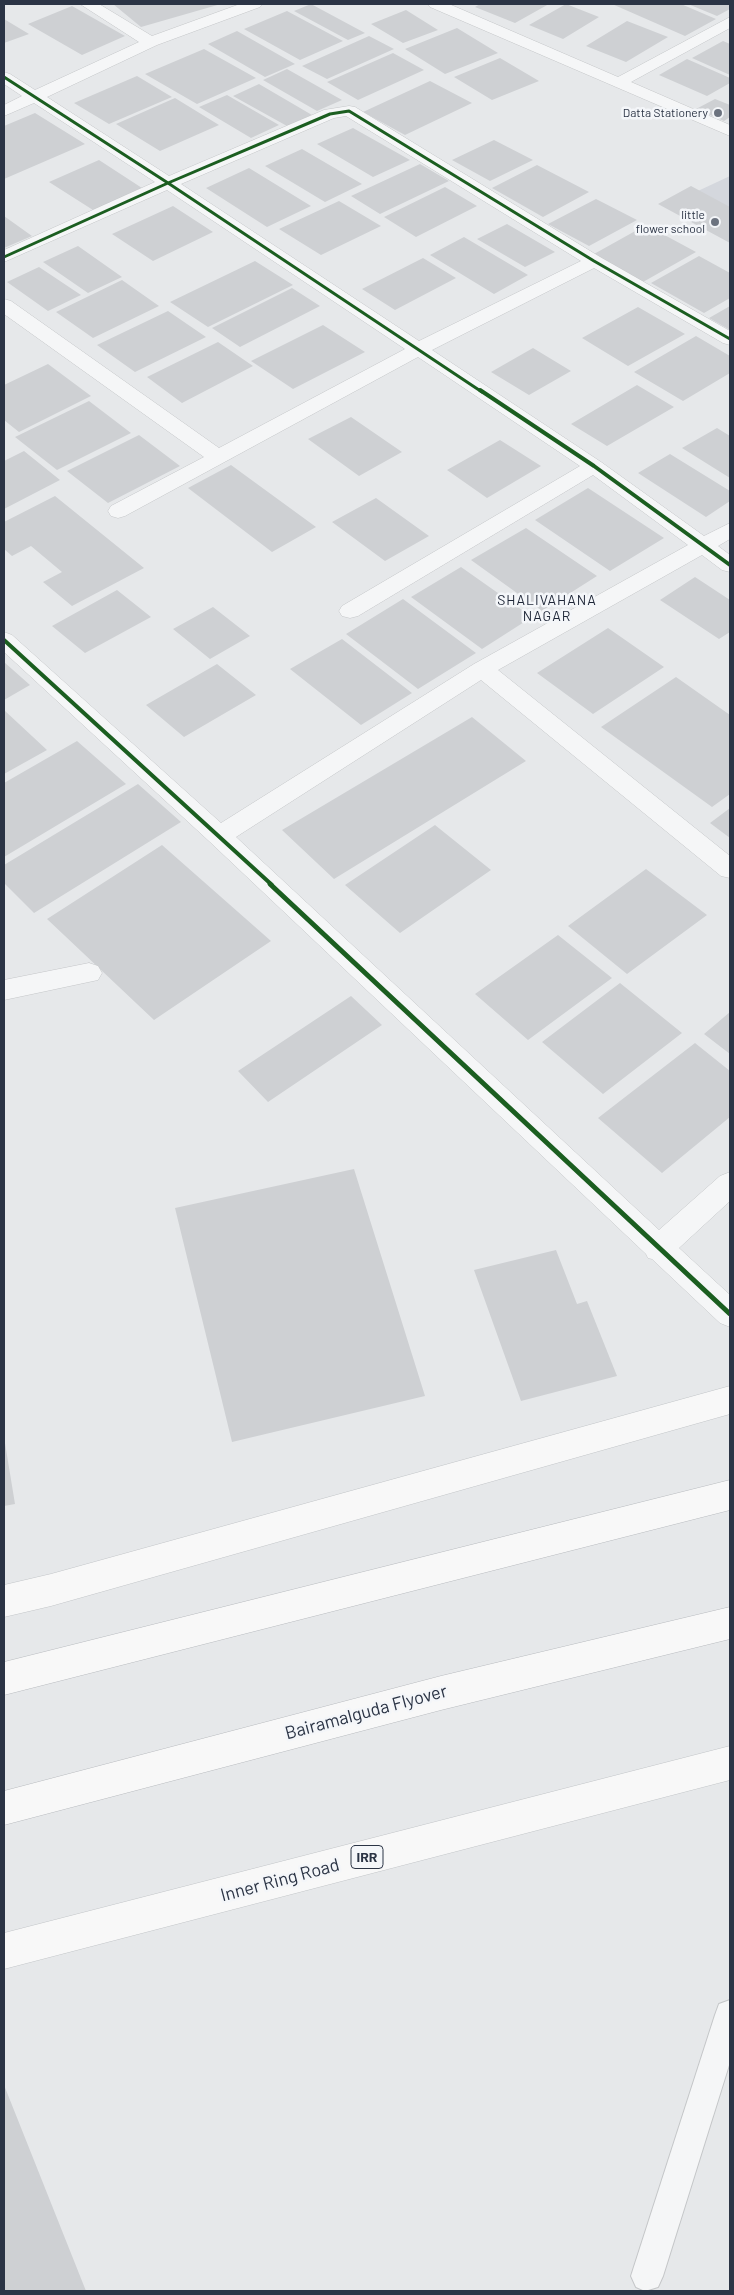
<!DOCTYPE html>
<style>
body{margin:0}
#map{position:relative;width:734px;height:2295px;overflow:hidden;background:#e6e8ea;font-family:Barlow,sans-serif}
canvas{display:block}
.frame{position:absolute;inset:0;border:5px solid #2b3445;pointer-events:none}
</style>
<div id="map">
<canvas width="734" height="2295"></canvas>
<div class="frame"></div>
</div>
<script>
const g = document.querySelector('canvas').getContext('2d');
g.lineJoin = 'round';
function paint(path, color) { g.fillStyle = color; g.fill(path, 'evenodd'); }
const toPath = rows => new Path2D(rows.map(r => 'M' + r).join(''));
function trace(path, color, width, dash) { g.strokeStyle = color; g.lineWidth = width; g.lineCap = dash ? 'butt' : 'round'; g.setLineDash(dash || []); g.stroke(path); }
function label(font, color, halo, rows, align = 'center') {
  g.font = font + ' Barlow,sans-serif'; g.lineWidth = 5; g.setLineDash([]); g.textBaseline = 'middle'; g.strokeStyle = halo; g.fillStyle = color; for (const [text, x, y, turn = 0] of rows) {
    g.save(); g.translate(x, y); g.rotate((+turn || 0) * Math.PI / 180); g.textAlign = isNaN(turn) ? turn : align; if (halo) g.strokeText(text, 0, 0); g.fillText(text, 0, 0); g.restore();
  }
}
const built = toPath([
 [730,176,730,239,670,204]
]);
const building = toPath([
 [113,4,221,4,141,27],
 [311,4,365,33,348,40,294,11],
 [480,4,549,4,515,23,475,7],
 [566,4,599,17,563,39,529,25],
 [612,4,681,4,716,19,685,36],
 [688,4,730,4,730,9,717,16],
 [72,6,125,36,82,55,28,24],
 [406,10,438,30,403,43,371,24],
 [287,11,343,41,300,60,244,29],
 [4,19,29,34,4,43],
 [627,21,668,37,626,62,586,46],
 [457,28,498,53,445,74,405,49],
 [237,31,295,64,265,77,208,44],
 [369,36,394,49,327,79,302,66],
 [723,41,730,44,730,75,692,58],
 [204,49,256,78,197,104,145,74],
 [393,53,424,70,358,100,327,82],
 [500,58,539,81,492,100,454,77],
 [687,59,730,78,730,83,707,96,659,75],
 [287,69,342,100,317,111,263,80],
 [137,76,172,97,109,124,74,103],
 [430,81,472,103,405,135,363,112],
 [259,84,312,115,287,126,233,96],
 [227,95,279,125,251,138,199,107],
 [175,98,219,125,160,151,116,124],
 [715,99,730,105,730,117,724,121,696,109],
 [35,113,85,144,4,179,4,126],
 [353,128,410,160,373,177,317,144],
 [494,140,533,160,490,181,452,160],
 [302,149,362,184,325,202,265,166],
 [99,160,142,188,93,210,49,182],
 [420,164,449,181,380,214,351,196],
 [537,165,589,192,543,217,492,188],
 [249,168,311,206,267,227,206,188],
 [691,186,730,207,730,243,658,204],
 [445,187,477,206,416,237,384,217],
 [596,199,637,220,589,246,548,224],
 [339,201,381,226,321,255,279,229],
 [173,206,213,232,153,261,112,234],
 [4,216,32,236,4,248],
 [507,224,555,252,525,267,477,239],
 [646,225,696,252,643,282,594,254],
 [464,237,528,275,494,294,430,255],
 [78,246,122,277,88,293,43,262],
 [699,256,730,273,730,298,704,313,651,283],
 [423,258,456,278,395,310,362,289],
 [255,261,293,285,208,327,170,302],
 [39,267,81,295,48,311,7,282],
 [122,280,159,306,93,338,56,312],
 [292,288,320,306,240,347,212,328],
 [730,306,730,330,709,318],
 [638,307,685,334,628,366,582,338],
 [168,311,206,337,135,372,97,345],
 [323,325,365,352,293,389,251,361],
 [696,336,730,356,730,373,683,401,634,372],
 [218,342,253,366,182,403,147,377],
 [533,348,571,371,529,395,491,372],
 [48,364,91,396,19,432,4,420,4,385],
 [637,385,674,407,607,446,571,424],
 [89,401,131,433,57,470,15,437],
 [351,417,402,452,359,476,308,439],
 [717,428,730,436,730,478,682,448],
 [139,435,180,466,108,503,67,471],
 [500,440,541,466,487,498,447,470],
 [24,451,60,480,4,509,4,461],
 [670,454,730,491,730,501,706,517,638,473],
 [231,465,316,527,272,552,188,488],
 [588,488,664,538,610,571,535,520],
 [55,496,144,568,72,606,43,582,62,572,31,546,12,556,4,549,4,522],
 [376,498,429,536,385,561,332,522],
 [526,528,597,576,542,611,471,560],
 [461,567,532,617,482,649,411,597],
 [695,577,730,600,730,632,719,639,660,600],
 [117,590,151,617,85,653,52,626],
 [403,599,476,653,418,689,346,634],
 [213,607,250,636,210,659,173,629],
 [608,628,664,667,593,714,537,673],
 [342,639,412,693,361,725,290,669],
 [4,662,30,685,4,700],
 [217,664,256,695,184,737,146,705],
 [676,677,730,715,730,794,712,807,601,727],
 [4,710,47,750,4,774],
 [472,717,526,761,334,879,282,830],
 [77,741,126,784,4,857,4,783],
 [138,784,181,822,34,913,4,883,4,865],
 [730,808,730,838,710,823],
 [435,825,491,870,400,933,345,885],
 [162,845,271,941,154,1020,47,919],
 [646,869,707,915,627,974,568,926],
 [558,935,612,978,528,1040,475,994],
 [620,983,682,1033,603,1094,542,1042],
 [351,996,382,1025,268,1102,238,1071],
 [730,1012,730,1054,704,1034],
 [695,1043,730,1071,730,1117,662,1173,598,1118],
 [354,1169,425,1396,232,1442,175,1208],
 [556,1250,577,1304,587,1301,617,1376,521,1401,474,1270],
 [4,1437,15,1504,4,1506],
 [4,2085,86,2291,4,2291]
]);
const lane = toPath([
 [730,2000,730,2062,663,2276,658,2287,645,2291,636,2287,631,2276,715,2015,719,2004,730,2000]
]);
const street = toPath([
 [80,4,99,4,152,36,240,4,262,4,260,7,157,45,47,97,169,176,324,110,349,106,355,107,600,257,730,331,730,345,723,343,594,268,432,350,601,462,704,536,730,523,730,539,718,546,730,555,730,572,722,570,702,555,498,670,730,856,730,878,721,876,481,680,236,837,659,1230,720,1176,730,1172,730,1201,679,1248,730,1295,730,1327,720,1323,652,1259,648,1258,646,1254,210,842,4,652,4,632,12,635,221,823,474,664,688,545,593,475,358,616,350,618,342,616,339,611,342,606,580,466,418,357,125,516,118,518,111,516,108,511,111,506,204,457,4,314,4,299,11,301,219,448,405,349,167,190,4,262,4,250,155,182,34,103,4,116,4,105,22,96,4,84,4,72,10,74,35,90,139,42,80,4],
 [346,116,581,261,419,341,181,184,334,118,346,116],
 [428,4,449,4,618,77,730,17,730,28,631,82,730,125,730,136,430,7,428,4],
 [89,963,98,966,102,973,98,980,4,1000,4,980,89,963]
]);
const primary = toPath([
 [730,1386,730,1414,51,1606,4,1617,4,1585,51,1574,730,1386],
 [730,1746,730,1780,4,1969,4,1933,730,1746]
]);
const highway = toPath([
 [730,1480,730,1510,4,1695,4,1662,730,1480],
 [730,1607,730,1639,441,1710,4,1825,4,1791,441,1676,730,1607]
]);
const cyclewayFar2 = toPath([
 [4,77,168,183,482,392],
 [4,257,168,183,330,114,349,111,594,261,730,339]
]);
const cyclewayFar1 = toPath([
 [480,390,594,466,730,565],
 [4,640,272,885]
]);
const cycleway = toPath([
 [270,884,730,1314]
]);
const markers = [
 [718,113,5,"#6c737f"],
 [715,222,5,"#6c737f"]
];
const farPoinames = [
 ["Datta Stationery",708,113],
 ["little",705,215],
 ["flower school",705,229]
];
const farNeighbourhoodnames = [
 ["SHALIVAHANA",547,600],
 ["NAGAR",547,616]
];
const shields = [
 [367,1857,32]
];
const shieldNames = [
 ["IRR",367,1857]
];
const nearStreetnames = [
 ["Bairamalguda Flyover",366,1712,-15],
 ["Inner Ring Road",280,1880,-15]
];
paint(built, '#d4d7dd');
paint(building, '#ced0d3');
trace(lane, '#c4c6c8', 2);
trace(street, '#c4c6c8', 1);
trace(primary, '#c2c5c8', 1);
trace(highway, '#b8bbbf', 1);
paint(lane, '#f5f6f7');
paint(street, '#f5f6f7');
paint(primary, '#f8f8f8');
paint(highway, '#f8f8f8');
trace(cyclewayFar2, '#1b5e20', 3);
trace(cyclewayFar1, '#1b5e20', 4);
trace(cycleway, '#1b5e20', 5);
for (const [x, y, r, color] of markers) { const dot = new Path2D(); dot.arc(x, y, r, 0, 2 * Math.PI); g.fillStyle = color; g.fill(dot); trace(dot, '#f4f6f9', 2); }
label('12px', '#2b3445', '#f4f6f9', farPoinames, 'right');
g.letterSpacing = '1px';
label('14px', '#1d2536', '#f4f6f9', farNeighbourhoodnames);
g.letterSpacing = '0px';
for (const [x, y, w] of shields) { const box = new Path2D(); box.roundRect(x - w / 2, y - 11.5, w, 23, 4); g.fillStyle = '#f4f6f9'; g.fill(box); trace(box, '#2b3445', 1); }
label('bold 14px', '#2b3445', null, shieldNames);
label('18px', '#2b3445', '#f4f6f9', nearStreetnames);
</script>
